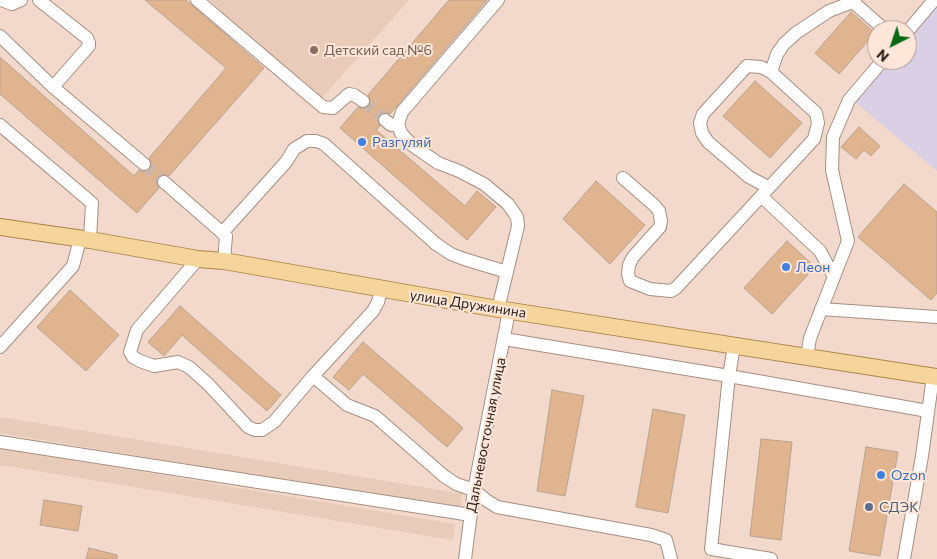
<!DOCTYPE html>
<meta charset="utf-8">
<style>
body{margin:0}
#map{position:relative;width:937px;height:559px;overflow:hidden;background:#f2d9cb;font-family:Commissioner,sans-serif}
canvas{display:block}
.north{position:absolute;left:867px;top:20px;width:50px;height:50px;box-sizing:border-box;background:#ffe6d8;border:1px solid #ab988e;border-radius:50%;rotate:221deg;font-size:14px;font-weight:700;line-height:20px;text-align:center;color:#2c231e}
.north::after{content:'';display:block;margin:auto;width:18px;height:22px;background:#056813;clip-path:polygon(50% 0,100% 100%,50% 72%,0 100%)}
</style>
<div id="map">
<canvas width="937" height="559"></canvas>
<div class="north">N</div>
</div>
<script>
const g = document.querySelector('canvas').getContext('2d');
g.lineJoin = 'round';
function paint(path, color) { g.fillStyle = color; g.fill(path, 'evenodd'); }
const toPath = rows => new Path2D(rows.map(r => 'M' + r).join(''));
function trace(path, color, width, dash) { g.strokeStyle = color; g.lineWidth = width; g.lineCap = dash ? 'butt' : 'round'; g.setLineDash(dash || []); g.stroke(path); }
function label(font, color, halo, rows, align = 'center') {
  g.font = font + ' Commissioner,sans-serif'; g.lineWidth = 4; g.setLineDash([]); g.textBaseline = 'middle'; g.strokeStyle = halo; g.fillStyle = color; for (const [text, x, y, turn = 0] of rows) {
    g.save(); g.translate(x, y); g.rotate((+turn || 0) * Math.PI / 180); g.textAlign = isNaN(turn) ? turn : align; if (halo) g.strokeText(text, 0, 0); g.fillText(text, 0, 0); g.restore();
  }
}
const built = toPath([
 [209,0,409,0,320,100],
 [0,417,463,494,460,509,0,433],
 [0,448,455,524,453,540,0,465]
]);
const medical = toPath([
 [937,7,937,171,855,102,891,60,907,60,907,42]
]);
const building = toPath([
 [145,0,186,0,264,68,169,176,165,174,158,176,156,181,159,188,137,213,0,94,0,57,134,176,139,170,143,172,147,171,152,165,149,158,226,68,145,0],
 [449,0,487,0,390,114,386,112,379,114,377,119,380,126,376,130,465,206,477,191,496,207,467,240,340,128,358,107,363,109,369,106,371,101,368,95,449,0],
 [851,12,875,33,839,74,815,53,851,12],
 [755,81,802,123,770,158,723,116,755,81],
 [859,127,880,146,871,156,864,150,856,159,841,147,859,127],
 [596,181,645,225,610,264,563,219,596,181],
 [904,184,937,212,937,293,931,300,858,237,904,184],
 [787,241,815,267,772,314,744,288,787,241],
 [70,290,119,335,86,371,37,327,70,290],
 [180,306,281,395,267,411,182,335,164,356,148,342,180,306],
 [363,342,463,428,447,447,363,374,349,390,333,377,363,342],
 [552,390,584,396,565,496,537,491,552,390],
 [653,409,685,415,668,513,636,507,653,409],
 [761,439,792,442,781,540,750,536,761,439],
 [866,447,898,452,880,556,849,551,866,447],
 [44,500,82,506,78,531,40,525,44,500],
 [89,548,117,555,117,559,86,559,89,548]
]);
const minorTunnel = toPath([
 [363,101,385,120],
 [144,164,164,182]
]);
const minor = toPath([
 [1,0,12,4,21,0],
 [39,0,87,38,89,43,89,46,53,87],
 [197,0,323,107,333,108,349,94,354,95,363,101],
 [855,0,853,2,885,30],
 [907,32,934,0],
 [0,36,53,87,144,164],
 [771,72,777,54,784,44,796,33,829,11,853,2],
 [385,120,391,125,398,124,402,112,498,0],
 [398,124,401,133,412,145,438,163,459,171,484,184,508,204,517,217,518,226,498,309],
 [0,125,92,203,90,240],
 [623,178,654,205,659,211,661,221,660,227,633,257,629,265,628,274,630,281,650,289,671,291,676,288,814,139,818,123,816,113,771,72,761,67,747,66,703,114,700,123,702,133,708,142,749,177,768,187],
 [164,182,226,236,224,261],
 [761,196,820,251,834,277],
 [222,233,286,162,294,149,307,141,316,141,324,144,436,244,451,254,464,259,507,272],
 [198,259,137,330,130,352,133,357,140,361,154,366,178,362,189,367,208,384,248,427,255,430,262,430,274,422,313,376,373,311,378,302,381,290],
 [821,309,937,317],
 [504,339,729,376,711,549,771,559],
 [734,346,729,376,928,411],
 [0,347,73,266,80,239],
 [807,357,810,338,848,241,832,170,833,137,849,100,883,60],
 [313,376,347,405,375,416,444,476,456,484,474,490,486,500,497,507,651,535,666,540,671,559],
 [0,442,471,515],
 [465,559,474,490,509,311],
 [904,559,922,456,933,376]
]);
const major = toPath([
 [0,227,90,240,198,259,224,261,498,309,937,377]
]);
const markers = [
 [314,50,5,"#8d6e63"],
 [362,142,5,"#3f7fe0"],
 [786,267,5,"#3f7fe0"],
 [881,475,5,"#3f7fe0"],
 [869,507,5,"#5c6f8a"]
];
const educationNames = [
 ["Детский сад №6",324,50]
];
const shopNames = [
 ["Разгуляй",372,142],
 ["Леон",796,267],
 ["Ozon",891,475]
];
const streetNames = [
 ["улица Дружинина",468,304,9],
 ["Дальневосточная улица",486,435,-79]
];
const serviceNames = [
 ["СДЭК",879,507]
];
paint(built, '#e9cbb9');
paint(medical, '#dad0e5');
paint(building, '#e0b48f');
trace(building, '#b6a291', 1);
trace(minorTunnel, '#cab5a8', 12, [12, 6]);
trace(minor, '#a68f82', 14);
trace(major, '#ab8445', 18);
trace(minor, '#fff', 12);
trace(major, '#f5d59c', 16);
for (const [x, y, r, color] of markers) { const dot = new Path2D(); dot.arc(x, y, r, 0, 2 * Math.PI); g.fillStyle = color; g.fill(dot); trace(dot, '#ffe6d8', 2); }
label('14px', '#785e54', '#ffe6d8', educationNames, 'left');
label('14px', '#366cbe', '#ffe6d8', shopNames, 'left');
label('14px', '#2c231e', '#ffe6d8', streetNames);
label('14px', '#4e5e75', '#ffe6d8', serviceNames, 'left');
</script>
